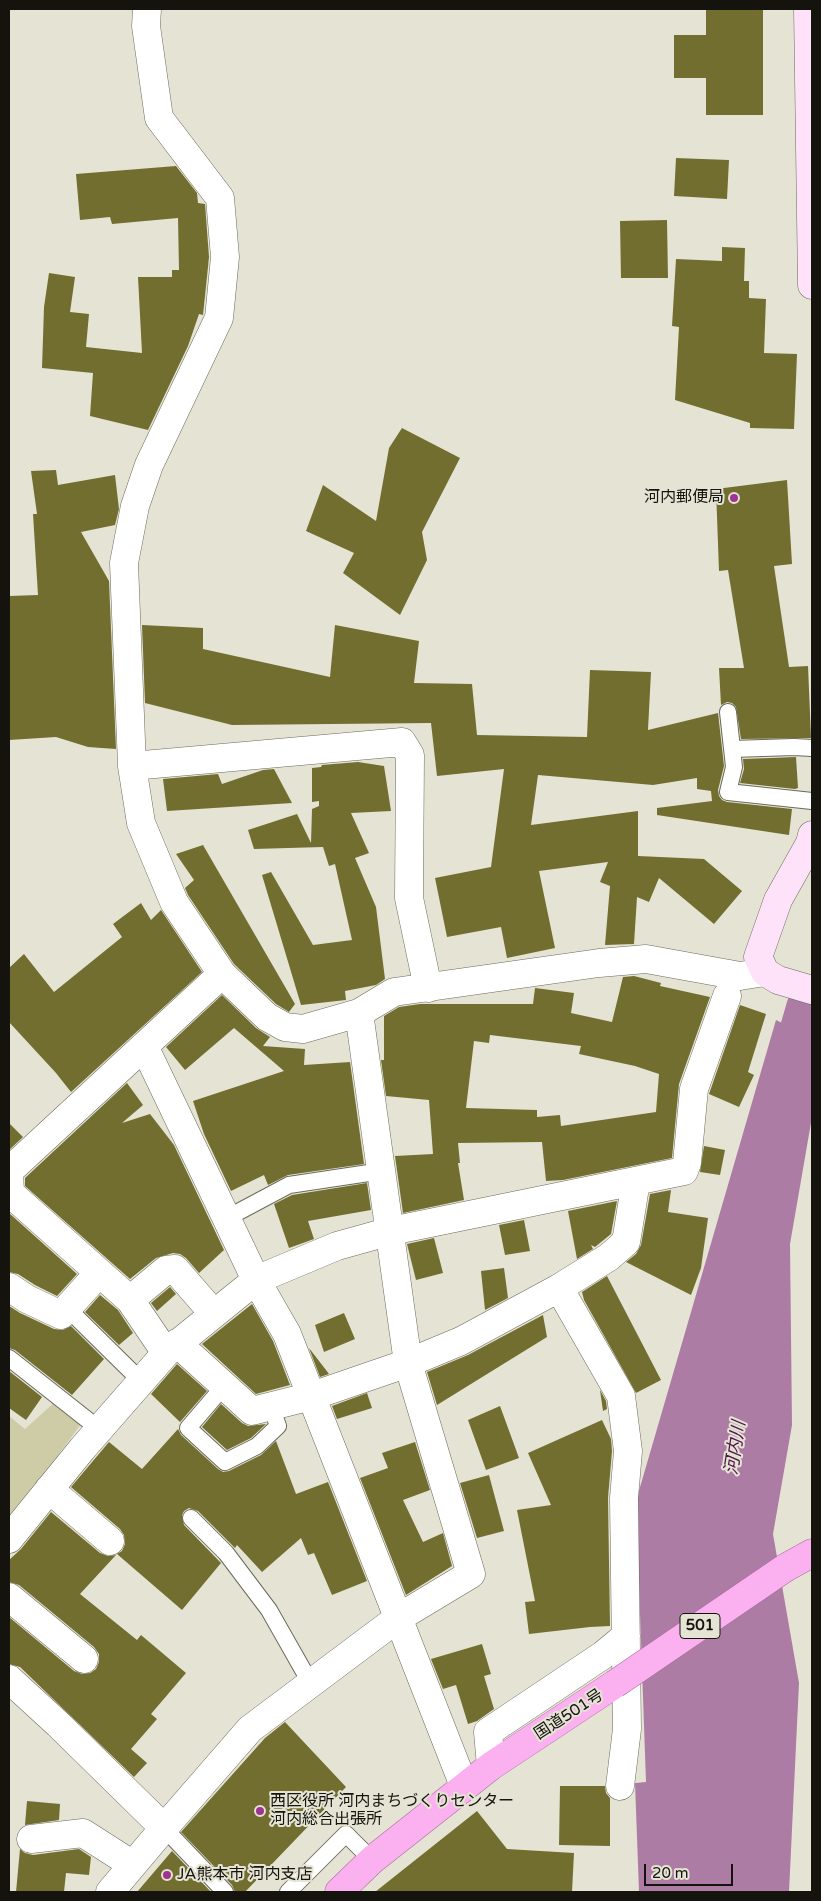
<!DOCTYPE html>
<meta charset="utf-8">
<style>
body{margin:0}
#map{position:relative;width:821px;height:1901px;overflow:hidden;background:#e5e4d4;font-family:"Varela Round",sans-serif}
canvas{display:block}
.frame{position:absolute;inset:0;border:10px solid #14130e;pointer-events:none}
.scale{position:absolute;left:644px;top:1864px;width:89px;height:22px;box-sizing:border-box;border:2px solid #14130e;border-top:0;padding-left:6px;font-size:15px;line-height:18px;white-space:nowrap;color:#14130e;-webkit-text-stroke:4px #e5e4d4;paint-order:stroke}
</style>
<div id="map">
<canvas width="821" height="1901"></canvas>
<div class="frame"></div>
<div class="scale">20 m</div>
</div>
<script>
const g = document.querySelector('canvas').getContext('2d');
g.lineJoin = 'round';
function paint(path, color) { g.fillStyle = color; g.fill(path, 'evenodd'); }
const toPath = rows => new Path2D(rows.map(r => 'M' + r).join(''));
function trace(path, color, width, dash) { g.strokeStyle = color; g.lineWidth = width; g.lineCap = dash ? 'butt' : 'round'; g.setLineDash(dash || []); g.stroke(path); }
function label(font, color, halo, rows, align = 'center') {
  g.font = font + ' "Varela Round","Noto Sans JP",sans-serif'; g.lineWidth = 4; g.setLineDash([]); g.textBaseline = 'middle'; g.strokeStyle = halo; g.fillStyle = color; for (const [text, x, y, turn = 0] of rows) {
    g.save(); g.translate(x, y); g.rotate((+turn || 0) * Math.PI / 180); g.textAlign = isNaN(turn) ? turn : align; if (halo) g.strokeText(text, 0, 0); g.fillText(text, 0, 0); g.restore();
  }
}
const green = toPath([
 [57,1400,81,1424,9,1521,9,1416,25,1429]
]);
const water = toPath([
 [776,1020,812,1037,812,1117,790,1244,792,1425,773,1534,799,1683,789,1892,639,1892,635,1783,646,1782,636,1501]
]);
const river = toPath([
 [789,1105,795,1068,812,1009]
]);
const building = toPath([
 [706,9,763,9,763,115,706,115,706,78,674,78,674,35,706,35],
 [676,158,729,160,727,199,674,196],
 [176,166,197,193,198,203,205,204,209,257,205,296,203,315,199,314,188,346,148,430,90,416,93,373,42,368,44,307,49,273,75,277,70,312,89,314,86,347,142,353,138,277,172,277,172,270,179,270,178,218,112,224,110,217,80,220,76,174],
 [667,220,668,278,621,278,620,221],
 [722,247,745,248,744,281,749,281,749,298,766,299,764,353,797,354,794,429,750,428,750,423,675,400,679,327,672,326,676,259,722,261],
 [402,428,460,458,422,532,427,560,400,615,343,573,354,553,306,531,323,485,376,521,389,448],
 [56,470,58,485,115,475,119,509,115,525,81,532,109,581,116,749,88,747,56,737,9,740,9,596,38,595,33,514,37,514,31,471],
 [787,480,792,564,774,566,789,667,808,666,811,738,741,739,736,707,732,703,727,702,721,705,719,668,744,668,728,570,719,571,716,489],
 [142,625,203,628,203,649,330,677,335,625,419,641,414,683,472,684,477,735,587,737,590,670,651,672,648,730,718,713,724,766,718,790,719,796,722,800,727,802,792,809,789,835,657,815,657,808,712,801,711,791,697,789,697,778,653,785,538,775,531,825,638,811,638,856,704,859,742,891,714,924,659,878,649,902,637,897,634,944,605,945,610,886,600,882,608,862,539,871,555,948,507,958,501,927,447,937,435,878,491,867,504,769,437,776,431,723,232,725,145,703],
 [796,757,798,788,795,789,740,783,744,769,743,759],
 [358,762,384,766,391,811,351,813,369,853,355,858,376,907,385,979,376,985,345,991,346,1000,301,1005,262,875,271,872,313,945,352,940,335,864,329,866,323,847,254,849,248,830,297,814,311,843,312,809,319,806,319,801,312,802,312,768,321,767,322,765],
 [274,769,292,803,167,811,163,779,218,774,222,784,263,770],
 [203,845,295,1004,289,1012,276,1004,234,964,188,895,185,888,194,880,176,854],
 [141,903,151,920,161,910,202,972,71,1092,56,1073,9,1022,9,968,24,954,54,992,122,937,113,924],
 [634,976,661,983,660,986,710,997,679,1084,672,1158,563,1180,546,1181,542,1142,458,1143,460,1163,458,1163,464,1200,403,1213,395,1156,433,1154,429,1100,386,1096,381,1060,384,1060,384,1016,399,1007,420,1004,533,1004,535,988,574,993,571,1013,612,1022,623,977],
 [490,1035,581,1046,579,1054,635,1066,659,1074,656,1112,561,1126,560,1115,537,1117,537,1110,466,1108,474,1041,489,1043],
 [222,995,256,1028,270,1037,263,1046,305,1049,304,1065,350,1062,364,1164,288,1175,268,1185,264,1175,231,1191,204,1134,193,1101,284,1071,234,1028,185,1070,166,1047],
 [740,1005,766,1014,748,1072,754,1075,739,1107,709,1094],
 [127,1083,143,1105,122,1123,150,1114,174,1145,224,1250,199,1273,186,1258,180,1254,173,1253,156,1258,130,1279,25,1186,25,1178],
 [9,1123,23,1137,9,1150],
 [704,1146,725,1150,720,1175,700,1172],
 [367,1183,371,1210,308,1221,314,1239,289,1248,274,1204,292,1195],
 [671,1190,668,1212,708,1218,701,1268,691,1295,626,1262,636,1254,641,1245,650,1194],
 [617,1201,611,1234,595,1247,591,1245,593,1249,577,1259,568,1211],
 [9,1213,77,1274,57,1296,35,1285,18,1274,9,1272],
 [524,1220,530,1251,505,1255,499,1225],
 [434,1238,443,1273,416,1280,407,1244],
 [504,1268,508,1298,485,1310,481,1271],
 [607,1276,661,1380,636,1393,584,1300,582,1292],
 [170,1287,176,1294,157,1311,151,1303],
 [100,1295,118,1310,133,1333,119,1345,85,1312],
 [252,1304,273,1341,290,1385,256,1394,202,1344],
 [9,1306,20,1313,54,1329,63,1330,71,1326,104,1359,72,1395,15,1350,9,1348],
 [344,1313,355,1339,324,1352,315,1325],
 [543,1315,547,1337,437,1405,427,1372,468,1355],
 [309,1348,326,1370,329,1374,320,1377],
 [177,1364,207,1391,180,1422,151,1394],
 [9,1371,42,1397,26,1420,9,1408],
 [600,1390,606,1401,607,1409,603,1411],
 [367,1393,372,1408,337,1419,332,1406],
 [221,1404,242,1423,248,1426,266,1424,251,1438,227,1450,202,1427],
 [500,1406,519,1458,486,1470,468,1420],
 [602,1420,611,1439,612,1451,608,1498,610,1626,590,1627,529,1634,525,1602,535,1601,517,1510,551,1505,528,1453],
 [178,1429,181,1435,218,1469,223,1472,229,1471,261,1455,276,1441,296,1494,328,1482,367,1581,332,1595,314,1553,308,1555,301,1538,262,1572,237,1545,235,1548,198,1511,189,1508,184,1511,182,1515,184,1525,221,1563,182,1610,117,1554,122,1551,125,1544,124,1535,120,1529,71,1487,109,1442,142,1469],
 [415,1442,430,1490,403,1500,423,1542,443,1533,452,1566,406,1595,360,1478,388,1468,382,1453],
 [489,1475,504,1531,477,1538,460,1483],
 [51,1512,100,1553,108,1556,116,1555,80,1594,137,1640,141,1635,186,1673,151,1714,157,1719,131,1749,147,1763,134,1777,20,1667,9,1664,9,1617,74,1671,82,1674,90,1673,96,1669,99,1662,99,1654,94,1647,19,1585,9,1582,9,1560,21,1549],
 [482,1644,491,1674,484,1676,494,1709,477,1721,468,1724,456,1685,443,1689,431,1659],
 [285,1722,346,1787,245,1892,235,1892,232,1885,181,1832,265,1738],
 [560,1786,605,1786,606,1793,610,1798,610,1846,559,1845],
 [27,1801,60,1804,59,1820,25,1825],
 [477,1811,507,1849,574,1853,572,1892,375,1892],
 [20,1849,25,1853,33,1855,79,1849,91,1857,89,1875,66,1873,64,1892,16,1892],
 [172,1851,211,1892,137,1892]
]);
const service = toPath([
 [728,712,734,767,728,792,812,801],
 [732,749,794,747,812,748],
 [227,1218,289,1185,382,1171],
 [67,1308,141,1381],
 [9,1358,99,1429],
 [224,1386,188,1428,225,1462,257,1446,278,1426,271,1406],
 [191,1518,226,1553,269,1610,311,1684],
 [164,1828,225,1892],
 [288,1892,346,1834,372,1860]
]);
const minor = toPath([
 [147,9,146,26,159,118,220,198,225,257,219,318,149,465,135,506,124,563,132,766,141,823,174,902,222,974,267,1017,285,1027,303,1029,359,1013,394,992,599,963,646,959,740,976,765,972],
 [132,766,402,742,410,755,409,898,428,988],
 [144,1046,256,1280,287,1334,464,1786],
 [9,1287,27,1299,61,1315,99,1273],
 [559,1288,609,1257,626,1242,636,1181],
 [130,1300,166,1270,175,1269,214,1314],
 [177,1343,252,1411,312,1396,408,1363,461,1341,559,1288,621,1396,628,1451,624,1498,627,1729,620,1786],
 [166,1353,130,1300,10,1193,9,1171,222,974],
 [49,1489,110,1541],
 [9,1539,82,1449,166,1353,256,1280,337,1246,391,1231,684,1171,687,1163,694,1089,727,996],
 [9,1597,84,1659],
 [9,1679,58,1724,164,1828],
 [491,1766,488,1732,603,1655,626,1636],
 [31,1839,83,1833,133,1865],
 [110,1892,164,1828,250,1729,398,1618,471,1574,408,1363,359,1013]
]);
const secondary = toPath([
 [808,9,812,285],
 [812,835,810,843,778,900,758,957,765,972,778,980,812,990]
]);
const trunk = toPath([
 [785,1568,812,1553],
 [339,1892,372,1860,491,1766,615,1684]
]);
const trunkBridge = toPath([
 [615,1684,785,1568]
]);
const markers = [
 [734,498,5,"#9f3394"],
 [260,1811,5,"#9f3394"],
 [167,1875,5,"#9f3394"]
];
const shields = [
 [700,1626,40]
];
const shieldNames = [
 ["501",700,1626]
];
const poiNames = [
 ["河内郵便局",724,498,"right"],
 ["西区役所 河内まちづくりセンター",270,1802],
 ["河内総合出張所",270,1820],
 ["JA熊本市 河内支店",177,1875]
];
const streetNames = [
 ["国道501号",569,1715,-33]
];
const waterNames = [
 ["河内川",736,1448,-81]
];
paint(green, '#cecca7');
paint(water, '#ad7ca5');
trace(river, '#ad7ca5', 52);
paint(building, '#726e30');
trace(service, '#6a6a5b', 18);
trace(minor, '#6a6a5b', 29);
trace(secondary, '#6a6a5b', 29);
trace(trunk, '#aa6d9f', 29);
trace(service, '#fff', 16);
trace(minor, '#fff', 28);
trace(secondary, '#fee2fa', 28);
trace(trunk, '#fbb0f0', 28);
trace(trunkBridge, '#aa6d9f', 29, []);
trace(trunkBridge, '#fbb0f0', 28);
for (const [x, y, r, color] of markers) { const dot = new Path2D(); dot.arc(x, y, r, 0, 2 * Math.PI); g.fillStyle = color; g.fill(dot); trace(dot, '#e5e4d4', 2); }
for (const [x, y, w] of shields) { const box = new Path2D(); box.roundRect(x - w / 2, y - 12.5, w, 25, 4); g.fillStyle = '#e5e4d4'; g.fill(box); trace(box, '#14130e', 1); }
label('bold 15px', '#14130e', null, shieldNames);
label('16px', '#14130e', '#e5e4d4', poiNames, 'left');
label('16px', '#14130e', '#e5e4d4', streetNames);
label('italic 18px', '#51144b', '#e5e4d4', waterNames);
</script>
